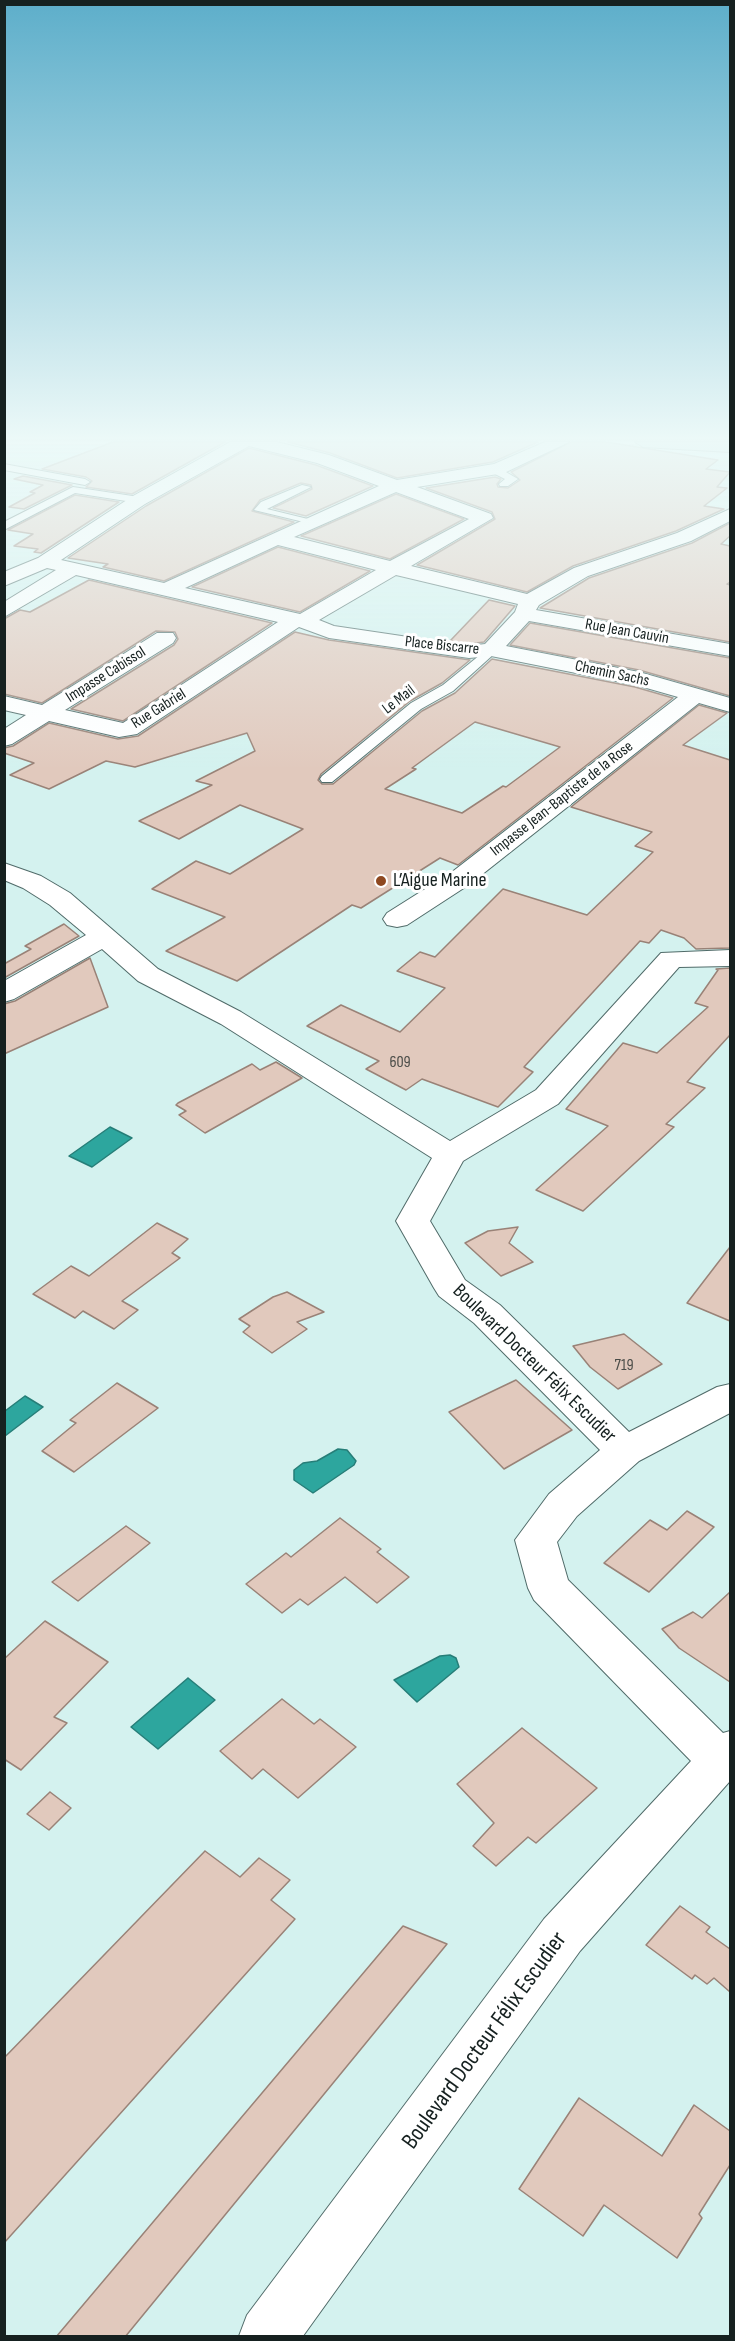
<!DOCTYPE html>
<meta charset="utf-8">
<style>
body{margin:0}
#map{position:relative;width:735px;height:2341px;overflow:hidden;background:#d4f2ef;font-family:"Sofia Sans Condensed",sans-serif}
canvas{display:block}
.frame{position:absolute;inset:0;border:6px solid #162120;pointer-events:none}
</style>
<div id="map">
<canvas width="735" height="2341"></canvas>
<div class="frame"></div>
</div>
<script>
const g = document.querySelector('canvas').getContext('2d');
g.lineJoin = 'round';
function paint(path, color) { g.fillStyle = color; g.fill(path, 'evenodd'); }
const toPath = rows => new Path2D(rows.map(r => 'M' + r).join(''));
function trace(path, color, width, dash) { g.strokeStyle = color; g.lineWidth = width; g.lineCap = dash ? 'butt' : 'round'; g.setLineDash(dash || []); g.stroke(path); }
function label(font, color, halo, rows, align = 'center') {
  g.font = font + ' "Sofia Sans Condensed",sans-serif'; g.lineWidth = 6; g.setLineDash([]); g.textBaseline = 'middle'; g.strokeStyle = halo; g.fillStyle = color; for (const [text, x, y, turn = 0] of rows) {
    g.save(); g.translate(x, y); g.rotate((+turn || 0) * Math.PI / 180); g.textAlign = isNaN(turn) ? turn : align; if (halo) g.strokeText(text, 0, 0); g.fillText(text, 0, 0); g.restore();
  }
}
const water = toPath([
 [110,1127,132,1138,92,1167,69,1156,110,1127],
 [25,1396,43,1407,5,1436,5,1411,25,1396],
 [338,1449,347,1450,356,1461,354,1465,313,1493,294,1480,294,1470,303,1463,317,1461,338,1449],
 [450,1655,456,1658,459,1667,417,1702,394,1680,440,1656,450,1655],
 [188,1678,215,1700,158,1749,131,1727,188,1678]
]);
const building = toPath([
 [113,442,225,442,132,494,86,487,92,481,86,477,42,469,113,442],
 [288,442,538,442,493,462,397,478,330,453,288,442],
 [571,442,606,442,718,460,706,469,730,472,717,487,727,488,704,506,724,509,676,531,573,566,527,592,417,565,495,519,492,512,426,488,495,477,501,479,497,484,498,487,508,488,520,480,511,472,571,442],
 [249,448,316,465,373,486,306,516,273,508,312,489,311,485,301,483,260,500,252,511,294,522,164,581,103,567,108,564,68,558,146,506,249,448],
 [23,476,72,485,24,509,9,507,35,493,30,492,43,485,14,479,23,476],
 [396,494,464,519,390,559,301,536,396,494],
 [75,495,119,502,41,553,34,552,38,549,14,546,33,534,8,530,75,495],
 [730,523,730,536,721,544,730,546,730,582,727,584,730,585,730,642,540,608,589,578,692,543,730,523],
 [278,547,370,571,300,612,192,587,278,547],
 [89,580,272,623,123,721,71,709,174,645,178,639,175,632,156,631,42,703,4,694,4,619,20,610,30,612,89,580],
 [489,600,515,606,484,642,469,644,450,641,489,600],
 [530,623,730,658,730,696,639,670,510,645,530,623],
 [295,632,329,640,470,660,442,683,410,701,321,774,318,780,322,784,333,784,422,711,455,693,492,659,635,687,673,698,458,865,440,858,361,908,352,905,237,981,166,951,225,917,152,889,196,861,230,874,303,829,240,805,179,839,139,821,212,785,196,781,255,751,247,733,135,767,106,761,49,789,10,775,34,763,4,753,4,748,13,746,49,723,118,739,138,736,295,632],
 [475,722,560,747,506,787,503,786,462,813,385,789,416,769,412,768,475,722],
 [699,705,727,713,683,745,730,760,730,948,696,949,684,938,661,930,649,943,640,941,524,1067,533,1072,498,1107,422,1079,406,1090,366,1069,379,1061,307,1026,341,1005,400,1032,445,988,397,971,420,952,435,957,503,889,587,915,653,852,635,846,652,832,571,807,699,705],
 [64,924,79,936,4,978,4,964,31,949,25,946,64,924],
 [90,958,108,1007,4,1054,4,1004,15,1001,90,958],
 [730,968,730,1035,687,1082,705,1088,666,1124,674,1127,583,1211,536,1190,608,1126,566,1109,623,1043,657,1053,708,1007,695,1003,718,970,716,969,730,968],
 [276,1062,302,1078,205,1133,179,1115,186,1111,176,1105,178,1103,252,1064,260,1070,276,1062],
 [157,1223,188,1239,172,1253,180,1258,122,1301,138,1310,114,1329,83,1311,75,1318,33,1294,71,1266,89,1276,157,1223],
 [518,1227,509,1243,533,1262,501,1276,465,1243,488,1231,518,1227],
 [730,1247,730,1321,687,1303,730,1247],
 [287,1292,324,1312,297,1322,307,1329,272,1353,243,1332,250,1326,239,1319,273,1297,287,1292],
 [624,1334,662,1364,618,1389,590,1367,573,1346,624,1334],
 [516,1380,572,1430,504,1469,449,1412,516,1380],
 [117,1383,158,1408,74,1472,42,1451,76,1423,70,1420,117,1383],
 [687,1511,714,1527,649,1592,604,1563,650,1520,667,1530,687,1511],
 [340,1518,381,1549,377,1552,409,1577,377,1603,345,1577,308,1605,300,1599,282,1613,246,1584,286,1553,291,1557,340,1518],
 [126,1526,150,1543,78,1601,52,1582,126,1526],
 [730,1592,730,1682,679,1648,662,1629,693,1612,702,1618,730,1592],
 [45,1621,108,1662,54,1717,67,1723,21,1770,4,1759,4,1659,45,1621],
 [282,1699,314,1724,320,1719,356,1747,298,1798,263,1769,252,1779,220,1751,282,1699],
 [522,1728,597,1788,536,1843,528,1837,496,1866,473,1846,494,1823,457,1784,522,1728],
 [50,1792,71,1808,49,1830,27,1814,50,1792],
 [205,1851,240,1877,259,1858,290,1880,271,1900,295,1919,4,2243,4,2058,205,1851],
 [680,1906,710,1927,706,1932,730,1949,730,1992,714,1978,707,1984,695,1975,692,1979,646,1945,680,1906],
 [403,1926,447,1944,125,2337,56,2337,403,1926],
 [579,2098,662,2156,694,2105,730,2131,730,2165,699,2214,702,2218,677,2258,604,2205,583,2236,519,2189,579,2098]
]);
const lane = toPath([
 [4,464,85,479,90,482,85,485,4,470,4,464],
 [491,468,499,468,518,479,508,486,500,486,499,484,505,479,491,472,491,468],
 [302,485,311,487,267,509,312,520,312,524,254,510,261,502,302,485],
 [73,487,139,497,144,500,139,503,75,493,4,530,4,522,73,487],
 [491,646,495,647,495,653,453,691,421,709,332,782,322,782,320,779,322,776,411,703,443,685,491,646]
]);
const street = toPath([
 [230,442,277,442,329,455,397,480,494,464,545,442,569,442,504,473,417,487,491,514,493,518,411,566,527,594,574,568,677,533,730,509,730,521,691,541,588,576,539,605,536,610,730,644,730,656,529,621,506,646,639,672,730,698,730,712,699,703,470,884,407,925,397,927,387,925,383,919,387,913,452,872,678,697,636,685,491,656,469,658,329,638,299,627,137,734,119,737,49,721,12,744,4,746,4,729,26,715,4,710,4,696,42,705,157,633,173,633,176,638,173,643,65,710,123,723,278,622,76,575,4,617,4,602,56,570,47,568,4,586,4,572,38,558,133,496,230,442],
 [249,446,317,463,379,486,164,583,61,560,145,504,249,446],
 [396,492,469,519,390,561,294,537,396,492],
 [278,545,376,570,300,614,185,588,278,545],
 [396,575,518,604,515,612,485,644,469,646,334,626,319,620,396,575],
 [4,863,41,876,70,893,158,969,241,1012,450,1141,536,1090,661,953,730,950,730,966,679,967,558,1104,463,1161,430,1221,465,1280,500,1305,629,1432,717,1387,730,1384,730,1413,639,1461,577,1516,557,1542,568,1580,723,1733,730,1731,730,1781,580,1951,303,2336,239,2336,247,2315,544,1919,691,1761,534,1600,528,1588,515,1540,549,1494,600,1450,474,1323,439,1296,434,1288,396,1221,432,1158,221,1024,138,981,102,949,14,999,4,1002,4,981,86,935,50,905,23,888,4,880,4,863]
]);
const secondary = toPath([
 [635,442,730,442,730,452,643,447,635,442]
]);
const markers = [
 [381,881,6,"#8e4820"]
];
const farStreetnames = [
 ["Rue Jean Cauvin",627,632,10],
 ["Place Biscarre",442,646,6],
 ["Chemin Sachs",612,674,12],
 ["Impasse Cabissol",106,675,-32],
 ["Le Mail",399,700,-37],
 ["Rue Gabriel",159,709,-32],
 ["Impasse Jean-Baptiste de la Rose",562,799,-38]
];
const numberNames = [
 ["609",400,1063],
 ["719",624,1366]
];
const poiNames = [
 ["L’Aigue Marine",393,881]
];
const streetNames = [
 ["Boulevard Docteur Félix Escudier",534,1364,44]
];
const nearStreetnames = [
 ["Boulevard Docteur Félix Escudier",485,2041,-54]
];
paint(water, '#2da69e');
trace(water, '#267e78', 1.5);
paint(building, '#e1c9bd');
trace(building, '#998277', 1.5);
trace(lane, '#506b69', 2);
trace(street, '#506b69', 2);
trace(secondary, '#506b69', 2);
paint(lane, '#fff');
paint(street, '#fff');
paint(secondary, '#c5e5e3');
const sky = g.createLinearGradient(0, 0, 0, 770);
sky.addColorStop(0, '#5daeca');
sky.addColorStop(0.57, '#ecf9f8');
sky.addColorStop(1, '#ecf9f800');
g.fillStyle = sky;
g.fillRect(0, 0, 735, 770);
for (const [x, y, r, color] of markers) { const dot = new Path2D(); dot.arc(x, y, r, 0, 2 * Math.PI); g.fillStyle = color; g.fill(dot); trace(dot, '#fff', 2); }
label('16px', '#162120', '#fff', farStreetnames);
label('16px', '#494b47', null, numberNames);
label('20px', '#162120', '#fff', poiNames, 'left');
label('20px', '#162120', '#fff', streetNames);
label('24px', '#162120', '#fff', nearStreetnames);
</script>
